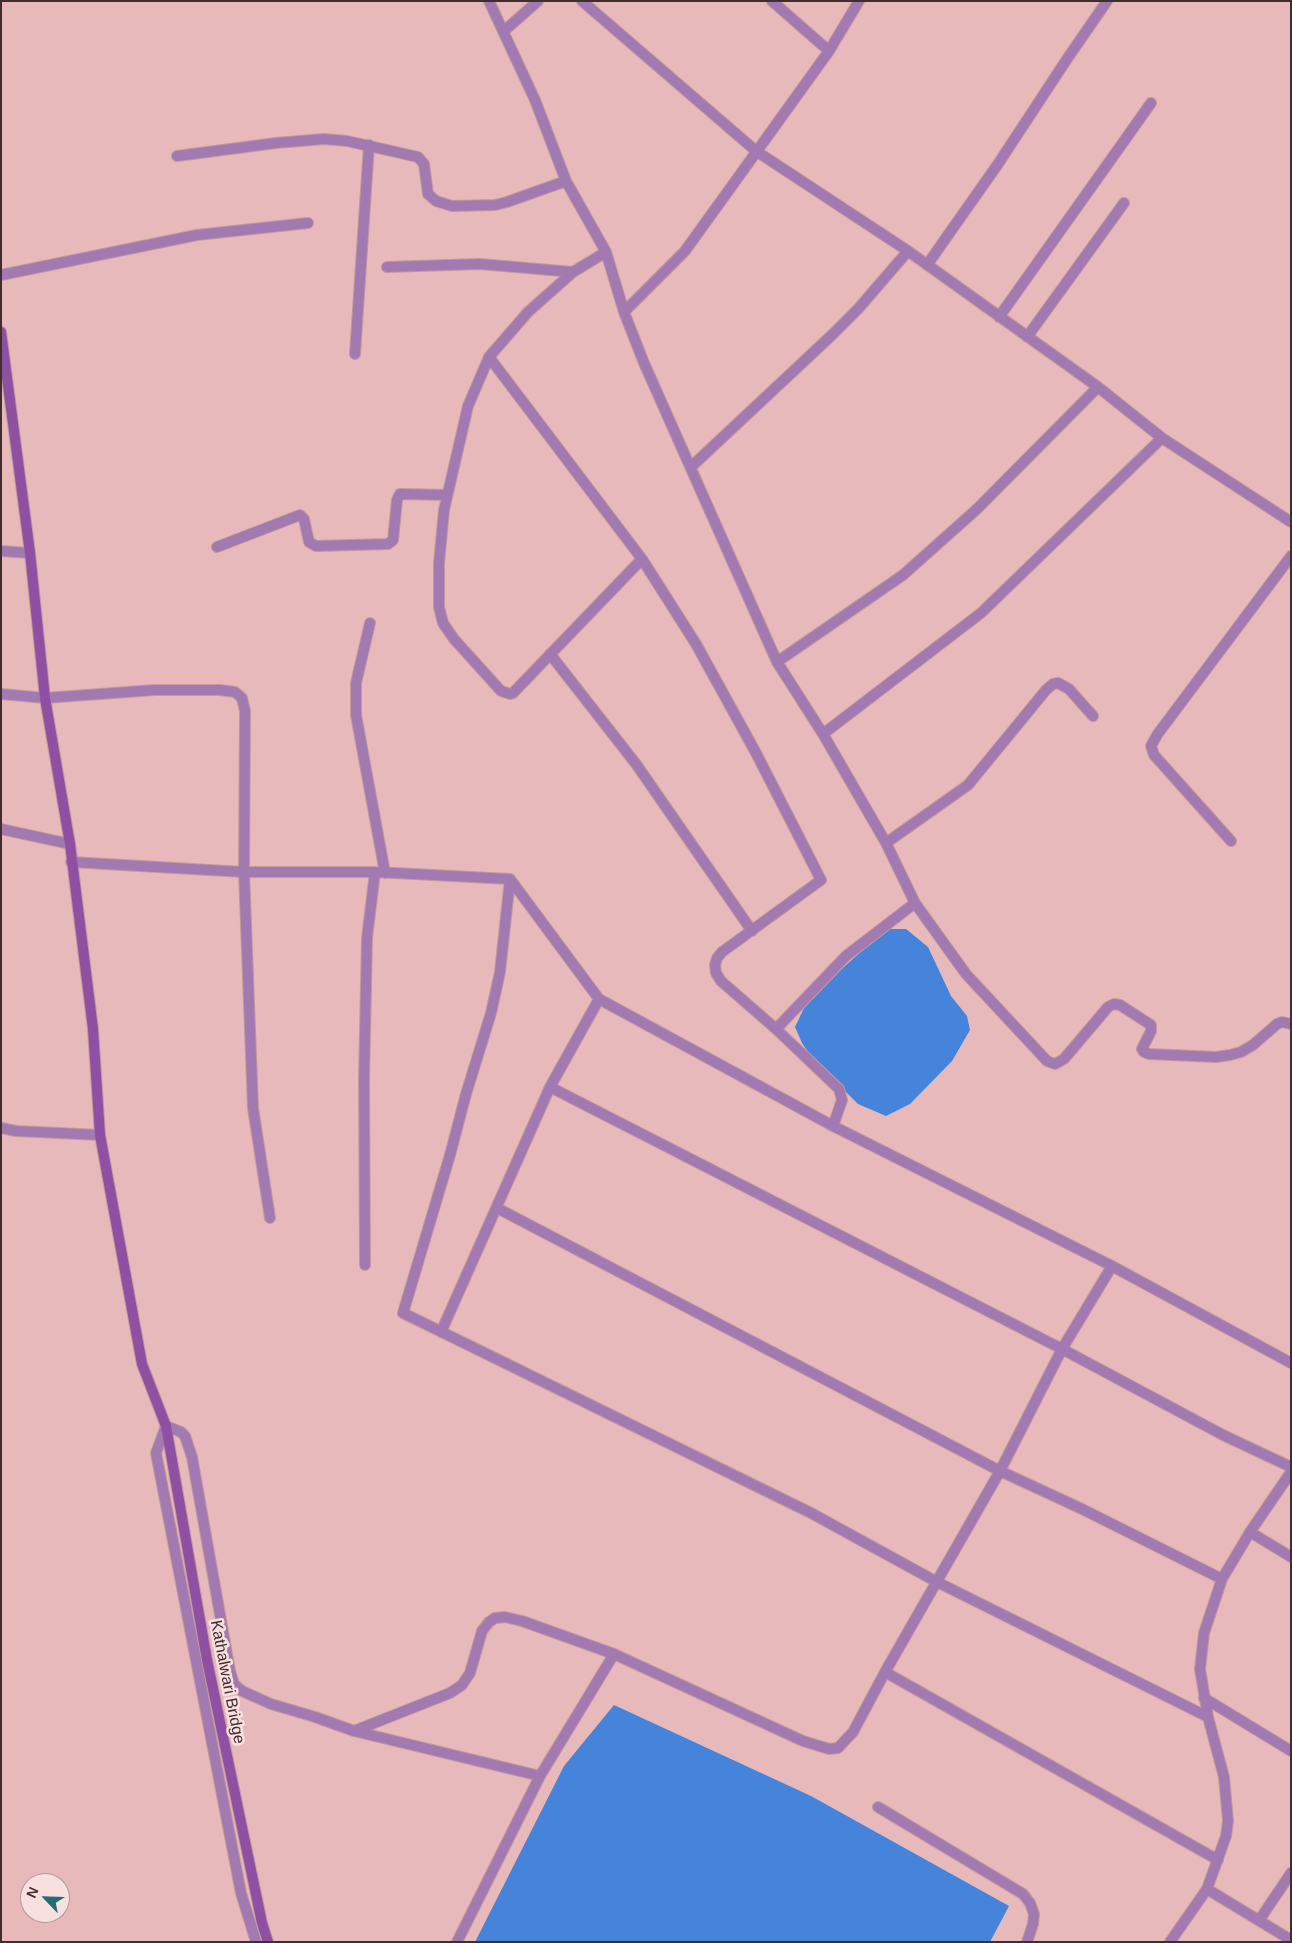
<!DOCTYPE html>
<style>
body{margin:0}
#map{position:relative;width:1292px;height:1943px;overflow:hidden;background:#e7b9ba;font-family:Helvetica,sans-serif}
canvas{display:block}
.frame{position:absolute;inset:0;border:2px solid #402e2e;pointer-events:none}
.north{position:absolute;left:20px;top:1873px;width:50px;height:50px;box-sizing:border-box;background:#f8e0e0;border:1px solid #ae9999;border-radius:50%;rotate:294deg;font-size:14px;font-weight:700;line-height:20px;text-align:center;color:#402e2e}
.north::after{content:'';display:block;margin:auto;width:18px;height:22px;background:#236e70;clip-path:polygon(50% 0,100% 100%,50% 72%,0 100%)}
</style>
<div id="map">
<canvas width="1292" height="1943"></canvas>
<div class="frame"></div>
<div class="north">N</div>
</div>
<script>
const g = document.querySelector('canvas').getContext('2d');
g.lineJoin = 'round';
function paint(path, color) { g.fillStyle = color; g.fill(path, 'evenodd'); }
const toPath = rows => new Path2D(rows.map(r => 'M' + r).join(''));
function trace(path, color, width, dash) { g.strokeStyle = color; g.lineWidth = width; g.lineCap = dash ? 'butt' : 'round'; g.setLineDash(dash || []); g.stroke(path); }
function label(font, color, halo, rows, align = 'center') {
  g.font = font + ' Helvetica,sans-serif'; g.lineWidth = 5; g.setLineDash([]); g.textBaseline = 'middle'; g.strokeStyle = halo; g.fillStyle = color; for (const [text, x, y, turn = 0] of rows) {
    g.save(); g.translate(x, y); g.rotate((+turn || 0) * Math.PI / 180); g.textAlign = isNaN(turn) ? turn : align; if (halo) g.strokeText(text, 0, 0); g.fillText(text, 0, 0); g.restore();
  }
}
const water = toPath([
 [890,929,906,929,928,947,951,996,967,1016,970,1030,952,1061,910,1104,886,1116,858,1104,812,1058,802,1043,795,1027,805,1006,824,985,865,948],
 [614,1705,811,1796,1009,1906,990,1942,475,1942,564,1766]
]);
const minor = toPath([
 [489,1,535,100,566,181,606,252,624,312,644,363,777,662,823,734,886,843,915,903,966,974,1047,1061,1055,1064,1064,1059,1108,1007,1114,1004,1120,1005,1151,1025,1151,1031,1142,1049,1144,1052,1149,1054,1216,1057,1230,1055,1241,1052,1253,1045,1277,1024,1282,1022,1291,1024],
 [582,1,756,151,908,251,1098,387,1162,438,1291,522],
 [772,1,829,51],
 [504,31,538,1],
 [177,156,276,143,324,139,347,141,418,157,424,164,428,194,436,201,452,206,495,205,507,202,566,181],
 [606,252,573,272,528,312,489,357,468,406,444,510,439,563,439,607,443,623,454,639,501,691,510,694,513,693,642,559],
 [927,265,998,164,1067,59,1107,1],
 [387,267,480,264,573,272],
 [1,275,197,235,308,223],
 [624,312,685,251,829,51,859,1],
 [999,317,1151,103],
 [1027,337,1124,203],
 [355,354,369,145],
 [489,357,642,559,696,644,756,753,821,880,722,952,717,958,715,965,716,973,721,981,776,1029,839,1089,842,1100,833,1126],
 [691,467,833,334,858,309,908,251],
 [217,547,300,515,304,519,309,542,316,546,388,544,393,540,397,500,400,494,447,495],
 [1,551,30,553],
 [370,623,356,683,356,715,385,873],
 [550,654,636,764,752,931],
 [777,662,903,575,977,509,1098,387],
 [1,694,45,698,155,690,220,690,235,692,242,698,245,711,244,872,253,1108,270,1218],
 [823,734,981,613,1162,438],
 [1,829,70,844],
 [1231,841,1154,755,1151,746,1157,735,1291,556],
 [886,843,968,785,1046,690,1053,684,1058,683,1069,689,1093,716],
 [71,862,244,872,375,872,510,879,599,999,833,1126,1112,1266,1291,1363],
 [510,879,500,972,491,1013,466,1094,450,1155,403,1313,811,1513,937,1582,1208,1717],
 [776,1029,846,956,915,903],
 [550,1087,1062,1349,1223,1435,1291,1467],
 [1,1128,16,1131,100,1135],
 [497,1208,1000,1471,1082,1509,1222,1579],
 [365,1265,364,1079,367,938,375,872],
 [441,1332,550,1087,599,999],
 [1250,1532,1291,1557],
 [885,1672,1218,1860],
 [1204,1698,1291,1751],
 [354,1731,450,1693,462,1685,470,1673,482,1631,489,1622,495,1618,505,1617,522,1621,614,1654,803,1741,829,1749,838,1748,853,1732,885,1672,1000,1471,1062,1349,1112,1266],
 [878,1807,1023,1894,1030,1903,1034,1914,1033,1924,1027,1942],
 [1207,1889,1291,1940],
 [1260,1919,1291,1873],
 [256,1942,241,1893,156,1453,166,1426,181,1432,185,1436,192,1457,230,1671,234,1684,242,1691,271,1704,315,1717,354,1731,540,1776],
 [457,1942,540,1776,614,1654],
 [1170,1942,1207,1889,1226,1836,1228,1821,1224,1777,1208,1717,1200,1669,1204,1633,1222,1579,1250,1532,1291,1472]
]);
const secondary = toPath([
 [1,332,30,553,45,698,70,844,93,1029,100,1135,142,1364,166,1426,207,1660,262,1923,268,1942]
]);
const streetNames = [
 ["Kathalwari Bridge",227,1682,79]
];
paint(water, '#4683da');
trace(minor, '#c29a9b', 12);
trace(secondary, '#c29a9b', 12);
trace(minor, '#a279b0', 10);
trace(secondary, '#8f50a3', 10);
label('16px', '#402e2e', '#f8e0e0', streetNames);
</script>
